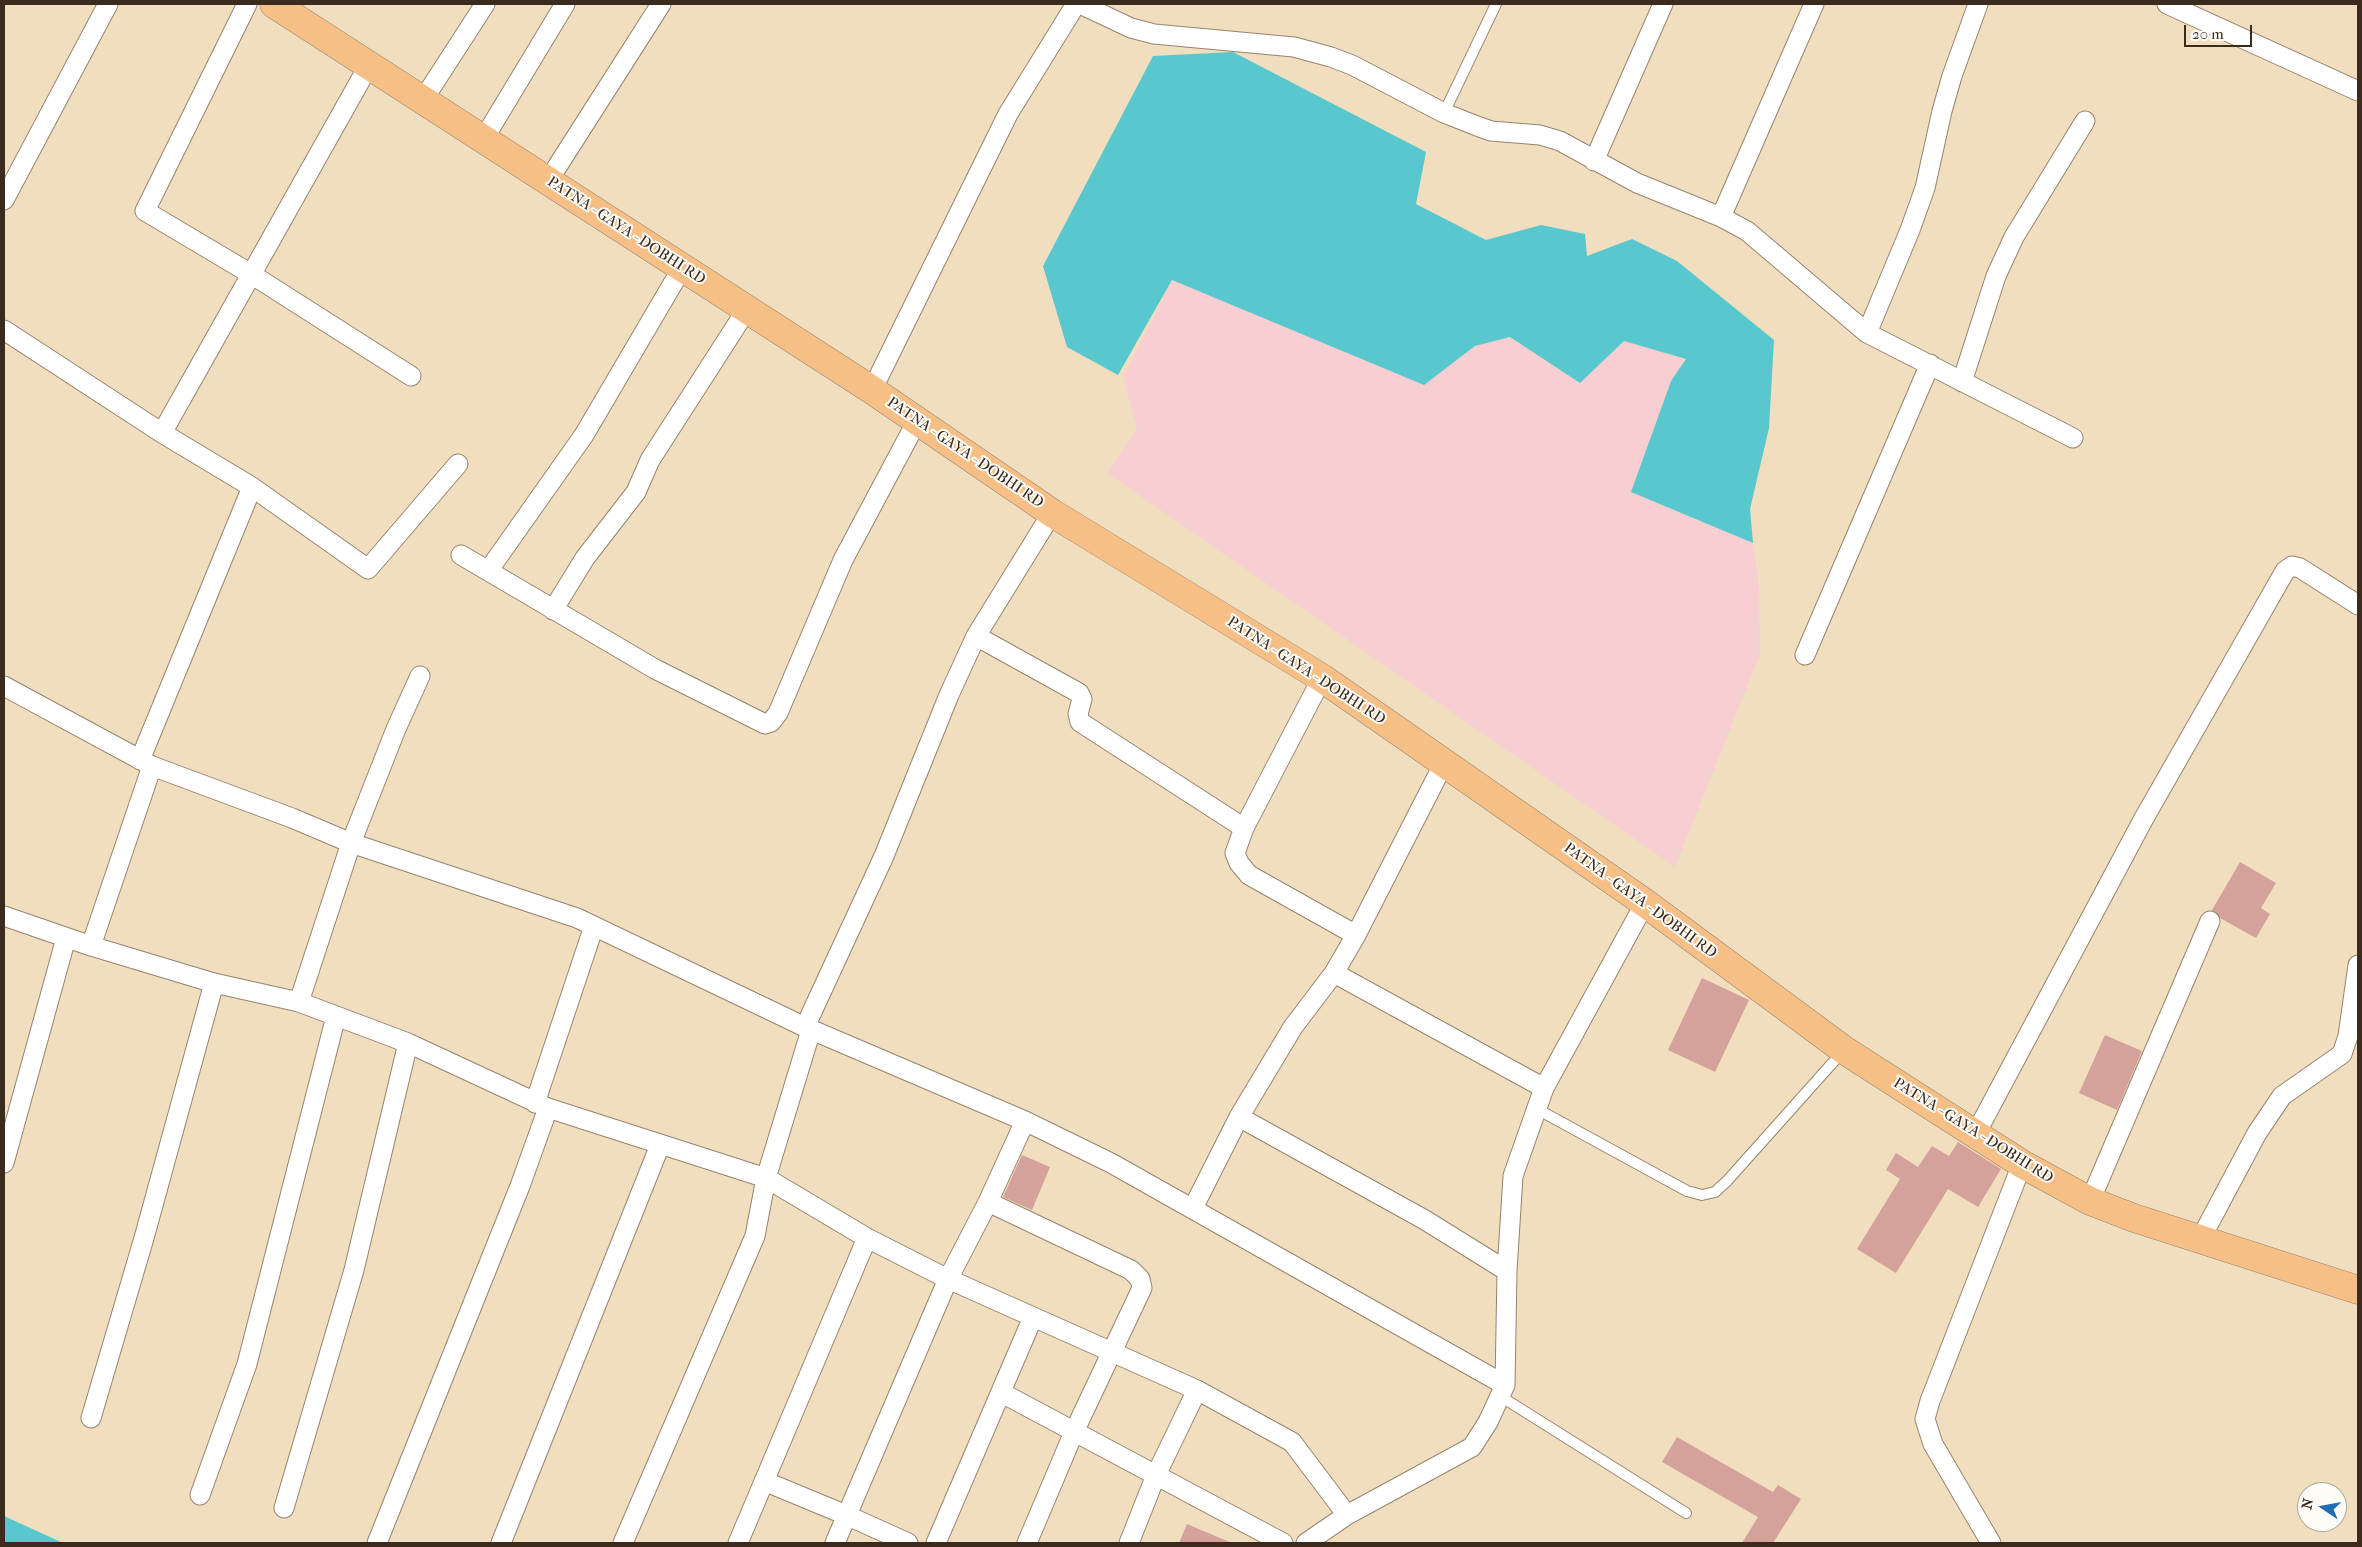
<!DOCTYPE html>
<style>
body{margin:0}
#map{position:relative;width:2362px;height:1547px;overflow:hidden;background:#f1debf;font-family:"IM FELL French Canon",serif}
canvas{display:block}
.frame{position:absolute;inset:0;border:5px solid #3b2a1e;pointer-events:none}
.north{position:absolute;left:2297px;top:1482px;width:50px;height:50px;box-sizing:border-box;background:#fdfcf7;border:1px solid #afa8a0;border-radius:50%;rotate:282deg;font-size:14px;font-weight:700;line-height:20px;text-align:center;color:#3b2a1e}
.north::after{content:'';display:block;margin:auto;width:18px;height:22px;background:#1f6fb2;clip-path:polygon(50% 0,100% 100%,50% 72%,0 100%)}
.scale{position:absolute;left:2184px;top:25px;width:68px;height:22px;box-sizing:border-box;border:2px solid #3b2a1e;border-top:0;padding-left:6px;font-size:15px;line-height:18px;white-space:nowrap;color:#3b2a1e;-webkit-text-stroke:4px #fdfcf7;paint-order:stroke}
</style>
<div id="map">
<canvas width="2362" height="1547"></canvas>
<div class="frame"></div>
<div class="north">N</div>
<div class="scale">20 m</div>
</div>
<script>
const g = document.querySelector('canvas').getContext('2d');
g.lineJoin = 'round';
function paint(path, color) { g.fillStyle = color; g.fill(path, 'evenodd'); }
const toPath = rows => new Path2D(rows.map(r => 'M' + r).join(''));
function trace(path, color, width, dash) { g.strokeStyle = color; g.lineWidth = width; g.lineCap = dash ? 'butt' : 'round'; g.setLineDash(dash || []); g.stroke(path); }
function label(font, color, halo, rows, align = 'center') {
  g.font = font + ' "IM FELL French Canon",serif'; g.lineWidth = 4; g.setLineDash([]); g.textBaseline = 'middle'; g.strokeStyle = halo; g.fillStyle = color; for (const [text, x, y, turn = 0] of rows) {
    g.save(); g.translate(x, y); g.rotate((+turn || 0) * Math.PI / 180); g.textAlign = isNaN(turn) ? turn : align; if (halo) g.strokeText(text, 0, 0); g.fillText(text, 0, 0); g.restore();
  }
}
const built = toPath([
 [1172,280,1424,385,1475,346,1510,337,1580,383,1623,341,1686,359,1671,381,1631,492,1753,543,1759,584,1760,654,1675,867,1107,473,1137,429,1123,377]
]);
const water = toPath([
 [1233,52,1426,152,1416,204,1486,240,1541,225,1585,234,1587,256,1632,239,1677,261,1774,340,1769,428,1750,509,1753,543,1631,492,1671,381,1686,359,1624,341,1580,383,1510,337,1475,346,1424,385,1172,280,1118,375,1067,347,1043,266,1153,56],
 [4,1516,63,1543,4,1543]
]);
const building = toPath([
 [2240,862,2276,883,2261,908,2270,914,2256,938,2220,918,2212,910],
 [1702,978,1749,1000,1715,1072,1668,1050],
 [2105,1035,2142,1051,2117,1110,2079,1093],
 [1958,1142,2001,1169,1978,1207,1948,1189,1896,1273,1857,1249,1900,1179,1886,1170,1896,1153,1918,1167,1932,1146,1949,1156],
 [1022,1155,1050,1167,1032,1210,1003,1197],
 [1677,1437,1773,1492,1778,1485,1801,1499,1773,1543,1742,1543,1758,1517,1662,1462],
 [1187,1524,1232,1543,1179,1543]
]);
const service = toPath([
 [1444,113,1496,4],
 [1537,1109,1687,1191,1702,1195,1715,1192,1727,1181,1844,1050],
 [1500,1396,1686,1513]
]);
const minor = toPath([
 [247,4,145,211,251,274,411,376],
 [1080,4,1131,28,1154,34,1294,47,1331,57,1352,65,1444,113,1477,126,1491,131,1540,135,1560,141,1637,183,1721,217,1747,231,1867,333,2073,438],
 [2167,4,2358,91],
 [423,100,485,4],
 [483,140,565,4],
 [1594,161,1663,4],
 [548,181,661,4],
 [4,200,108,4],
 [1721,217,1814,4],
 [4,330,162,433,252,487,368,569,458,464],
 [1867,333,1910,230,1925,188,1942,111,1952,76,1978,4],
 [1962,382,1996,276,2014,237,2085,121],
 [872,390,1008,114,1076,4],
 [162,433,369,65],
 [461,555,655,669,765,724,771,722,778,713,843,560,917,421],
 [488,571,584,435,682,268],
 [553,610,585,558,636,492,650,460,747,309],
 [976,636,1079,693,1082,699,1078,714,1080,722,1244,828],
 [1805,655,1930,364],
 [1322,678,1244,828,1235,853,1239,863,1249,875,1356,935],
 [4,686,152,766,292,818,351,843,577,918,805,1027,1025,1121,1111,1163,1505,1385],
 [140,760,252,487],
 [4,916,91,946,214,983,299,1002,408,1043,548,1108,766,1178,867,1238,948,1279,1197,1390,1292,1442,1347,1515],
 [91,946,152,766],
 [1334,973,1544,1088],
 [299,1002,351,843,396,729,420,676],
 [805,1027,884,856,949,695,976,636,1052,513],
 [535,1103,594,926],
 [1239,1117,1425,1220,1507,1271],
 [1975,1135,2143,820,2285,571,2292,566,2300,568,2358,605],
 [4,1163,66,938],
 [2090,1201,2210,921],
 [988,1202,1131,1270,1140,1279,1142,1288,1074,1432,1027,1543],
 [1193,1208,1239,1117,1293,1027,1334,973,1356,935,1444,763],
 [2200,1240,2257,1133,2282,1096,2342,1054,2348,1036,2358,965],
 [1002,1393,1283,1543],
 [91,1418,144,1238,214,983],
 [764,1481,846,1515,908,1543],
 [200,1495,247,1364,336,1016],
 [284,1508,354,1270,408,1043],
 [377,1543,520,1186,548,1108],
 [501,1543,660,1145],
 [623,1543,755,1236,766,1178,811,1030],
 [738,1543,867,1238],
 [835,1543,948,1279,988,1202,1025,1121],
 [936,1543,1033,1317],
 [1129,1543,1156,1475,1197,1390],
 [1306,1543,1347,1515,1472,1447,1488,1422,1505,1385,1507,1271,1513,1176,1544,1088,1645,903],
 [1991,1543,1933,1444,1925,1419,1930,1401,2022,1164]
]);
const primary = toPath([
 [274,4,872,390,1052,513,1322,678,1645,903,1844,1050,2022,1164,2090,1201,2134,1218,2358,1290]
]);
const streetNames = [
 ["PATNA - GAYA - DOBHI RD",626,231,33],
 ["PATNA - GAYA - DOBHI RD",965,453,34],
 ["PATNA - GAYA - DOBHI RD",1306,671,33],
 ["PATNA - GAYA - DOBHI RD",1640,901,36],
 ["PATNA - GAYA - DOBHI RD",1973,1131,32]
];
paint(built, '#f7cfd2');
paint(water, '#59c7ce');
paint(building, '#d5a19b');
trace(service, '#96846e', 12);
trace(minor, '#96846e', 21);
trace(primary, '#96846e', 29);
trace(service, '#fff', 10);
trace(minor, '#fff', 19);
trace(primary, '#f5bf86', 28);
label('15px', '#3b2a1e', '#fdfcf7', streetNames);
</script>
